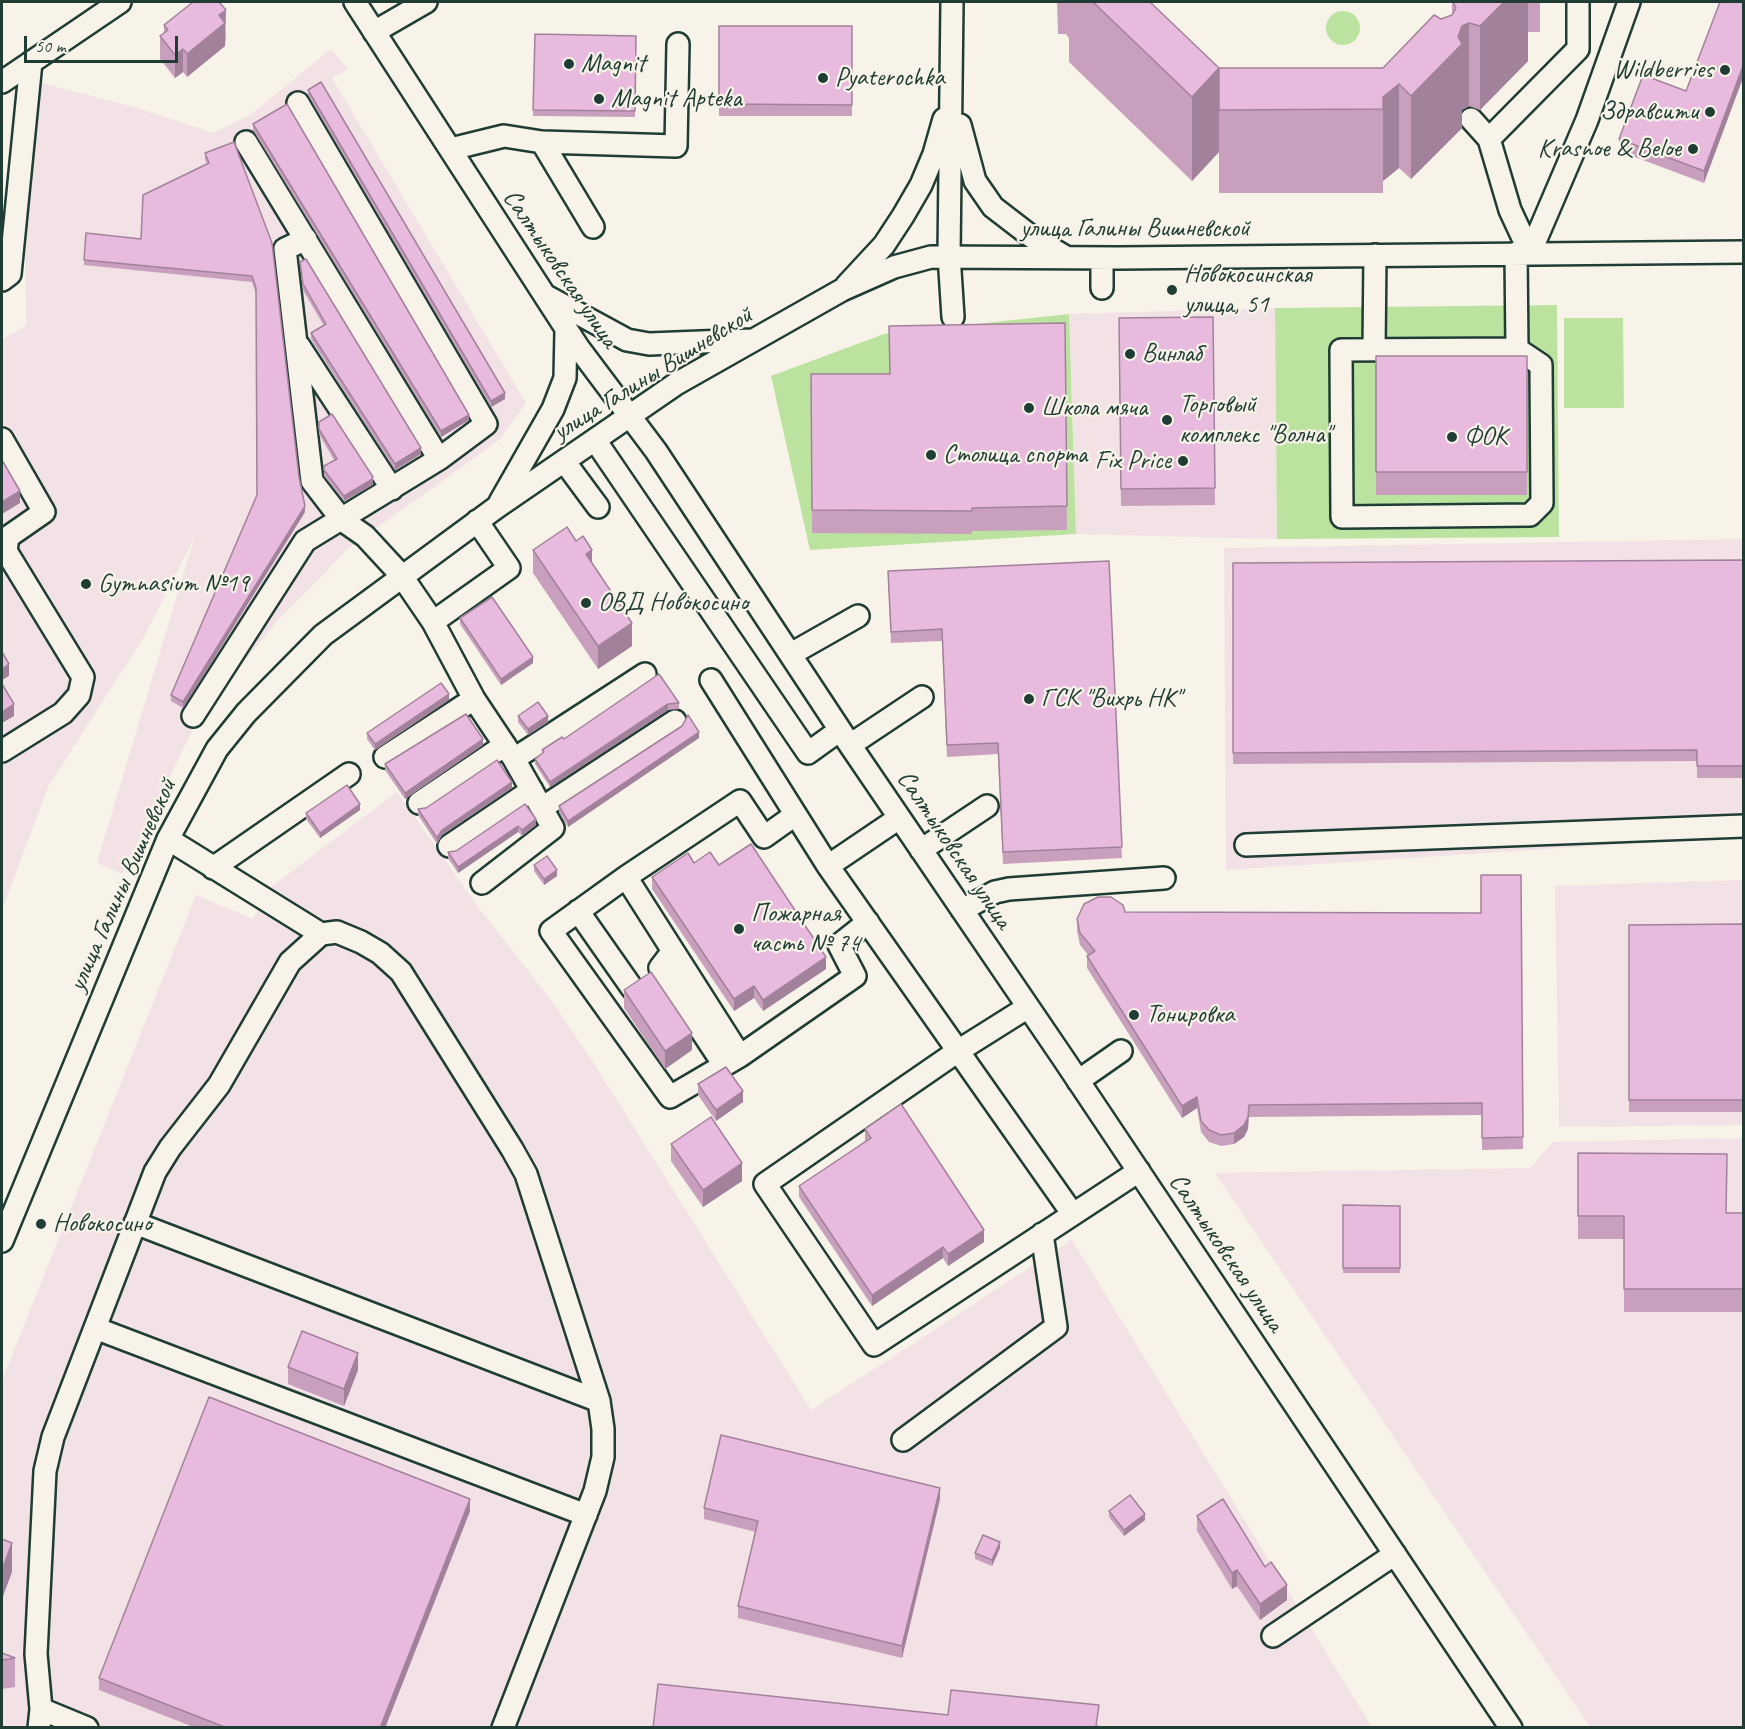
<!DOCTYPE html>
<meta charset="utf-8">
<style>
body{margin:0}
#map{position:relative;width:1745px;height:1729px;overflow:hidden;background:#f7f3e8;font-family:Caveat,sans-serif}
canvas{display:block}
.frame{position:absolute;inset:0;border:3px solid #1f3d34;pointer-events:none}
.scale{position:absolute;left:24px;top:36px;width:154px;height:27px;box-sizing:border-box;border:3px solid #1f3d34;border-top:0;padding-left:8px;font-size:18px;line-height:21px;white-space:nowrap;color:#1f3d34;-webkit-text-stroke:4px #f7f3e8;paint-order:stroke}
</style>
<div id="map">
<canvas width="1745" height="1729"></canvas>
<div class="frame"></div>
<div class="scale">50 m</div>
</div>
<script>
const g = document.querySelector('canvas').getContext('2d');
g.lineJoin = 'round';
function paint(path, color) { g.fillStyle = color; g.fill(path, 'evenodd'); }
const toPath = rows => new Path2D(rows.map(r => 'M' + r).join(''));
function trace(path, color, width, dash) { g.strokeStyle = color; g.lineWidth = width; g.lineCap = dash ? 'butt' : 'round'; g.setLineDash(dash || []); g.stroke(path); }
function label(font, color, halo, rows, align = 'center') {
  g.font = font + ' Caveat,sans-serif'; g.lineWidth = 4.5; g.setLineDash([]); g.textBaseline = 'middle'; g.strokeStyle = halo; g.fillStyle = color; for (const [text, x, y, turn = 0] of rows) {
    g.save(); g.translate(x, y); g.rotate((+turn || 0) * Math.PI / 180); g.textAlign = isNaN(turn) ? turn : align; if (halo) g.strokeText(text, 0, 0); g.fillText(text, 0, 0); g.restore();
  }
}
const built = toPath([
 [331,49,348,69,332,78,526,403,499,440,349,548,279,619,199,717,122,874,97,863,195,536,144,637,49,785,2,910,2,340,26,325,25,211,41,83,134,107,213,133,250,115],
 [1275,308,1277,539,1076,534,1069,314],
 [1743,539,1743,836,1226,870,1224,548],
 [397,792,479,908,554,1004,595,1065,811,1410,1072,1240,1372,1727,2,1727,2,1380,196,895,253,919,267,890],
 [1743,880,1743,1125,1559,1127,1555,886],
 [1743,1138,1743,1727,1590,1727,1215,1173,1530,1168,1553,1142]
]);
const green = toPath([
 '1326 28a17 17 0 1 1 34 0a17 17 0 1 1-34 0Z',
 [1557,305,1559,537,1277,539,1275,308],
 [1069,314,1076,534,810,550,771,376,884,334],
 [1564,318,1623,318,1624,408,1564,408]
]);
const minor = toPath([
 [355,2,578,347,656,451,850,745,1063,1058,1511,1728],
 [952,2,949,255,953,317],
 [374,32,426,2],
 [2,82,120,2],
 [1471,119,1489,139,1510,210,1530,253],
 [960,125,975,181,993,207,1032,237,1064,256],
 [1489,139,1578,49,1578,2],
 [246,142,439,459],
 [542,142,593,227],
 [451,149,504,136,542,142,676,146,678,44],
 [306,239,285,249,312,481,342,520,365,536,401,575,433,622,509,568,477,521],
 [1516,253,1517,349,1341,350,1342,517,1530,515,1542,503,1541,365,1517,349],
 [1530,253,1587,120,1629,2],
 [1102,258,1102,288],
 [2,280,10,274,31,62],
 [846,286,884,245,903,216,921,185,934,154,944,119],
 [546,296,627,340,649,344,752,340],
 [299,346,392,489],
 [1374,350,1375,255],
 [2,439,44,512,8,537,6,551,83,677,79,695,63,713,2,751],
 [595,440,808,753,840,730],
 [564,461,598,507],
 [500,502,553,409,565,378,566,330],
 [433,622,474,699,514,759,645,674],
 [791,654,858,616],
 [711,680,828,866,1072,1213],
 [193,716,305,541,439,459,486,424,298,103],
 [850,745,922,697],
 [385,757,474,699],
 [419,803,505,745],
 [542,808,675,721],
 [795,815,764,837,740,801,626,877,740,1056,855,976,839,945,868,922],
 [168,839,321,934],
 [1246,845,1744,826],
 [449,846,532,790],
 [921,850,987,806],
 [828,866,899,818],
 [213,868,349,774],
 [626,877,551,931,670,1097,740,1056],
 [482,883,553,828,514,759],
 [962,910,995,892,1009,889,1164,878],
 [578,911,632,988],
 [673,951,660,968,724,1065],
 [1028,1007,958,1051,765,1184,874,1345,1139,1171],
 [1078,1081,1121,1051],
 [135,1223,599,1401],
 [2,1241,168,839,217,749,246,713,323,635,497,507,676,384,842,290,894,267,931,257,1119,258,1744,252],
 [95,1328,586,1515],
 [903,1440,1056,1327,1042,1234],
 [1273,1636,1395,1554],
 [41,1709,87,1728],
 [39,1728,41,1709,36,1654,45,1471,53,1437,155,1172,170,1148,219,1085,290,962,321,934,337,932,361,942,380,953,401,972,512,1149,526,1174,599,1401,603,1429,603,1457,595,1491,503,1728]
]);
const wall = toPath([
 [1057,2,1150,2,1219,68,1383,68,1441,19,1452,15,1452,2,1540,2,1540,32,1528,32,1528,61,1480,110,1469,106,1462,110,1462,128,1411,179,1399,168,1383,181,1383,193,1219,193,1219,152,1192,181,1069,62,1069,38,1066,34,1058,34],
 [1720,2,1704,183,1619,151,1619,139,1686,91],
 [164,25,226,33,225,46,187,77,183,72,175,78,160,59,160,36,164,33],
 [719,26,852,26,852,116,719,116],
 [535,34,636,36,635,117,533,116],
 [308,90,505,399,491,407,308,95],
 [253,124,469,420,441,437,253,130],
 [234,142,299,477,305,512,183,708,171,701,171,695,257,495,256,294,252,282,84,265,84,260,141,239,207,164,205,159,205,153],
 [300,262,421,454,395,470,311,339,311,333,324,326,303,290],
 [1213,317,1215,505,1121,506,1119,318],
 [1065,323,1067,530,972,531,972,534,812,533,811,374,890,374],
 [1376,356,1527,356,1527,495,1376,495],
 [319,422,373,483,371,486,344,501,324,476,324,466,334,460,319,434],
 [533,550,592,564,632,646,598,669,533,573],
 [1743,560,1743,778,1697,778,1697,761,1233,764,1233,563],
 [1109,561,1122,858,1003,864,998,754,947,757,942,641,891,643,888,571],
 [460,618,533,663,501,685,460,624],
 [659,674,679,703,679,709,668,710,550,787,535,764,535,759,542,753,542,750,564,739],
 [449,700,375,750,367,739,367,733],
 [518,716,548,722,528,735,518,722],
 [699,738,568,827,559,812,559,806],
 [483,745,405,799,385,770,385,764],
 [512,788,442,835,437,844,418,815,418,809],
 [525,804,536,825,522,836,518,832,458,873,448,858,448,852,456,851],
 [360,810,320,838,306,819,306,813],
 [694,863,719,865,826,969,763,1011,754,998,734,1011,652,889,652,877],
 [534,865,557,876,544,885,534,871],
 [1521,875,1523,1149,1482,1150,1482,1115,1249,1117,1248,1129,1244,1137,1234,1144,1221,1146,1209,1142,1201,1132,1197,1108,1182,1118,1087,968,1087,956,1088,955,1080,945,1077,931,1077,919,1125,912,1481,913],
 [1743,924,1743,1112,1629,1112,1629,925],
 [624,990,692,1050,665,1069,624,1008],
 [698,1084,743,1102,716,1121,698,1095],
 [865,1129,984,1242,948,1266,943,1258,872,1306,799,1197,799,1186,865,1141],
 [671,1144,742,1181,703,1207,671,1161],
 [1578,1153,1727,1213,1743,1213,1743,1312,1624,1312,1624,1239,1578,1239],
 [1343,1205,1400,1206,1400,1273,1343,1273],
 [288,1367,358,1370,344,1406,288,1384],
 [940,1499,902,1658,738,1618,738,1606,756,1532,704,1519,704,1508],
 [470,1511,385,1728,196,1728,99,1690,99,1678],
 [1109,1511,1145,1520,1124,1536,1109,1517],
 [1197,1516,1265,1567,1287,1600,1260,1620,1237,1586,1232,1589,1197,1531],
 [1000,1548,992,1566,975,1559,975,1553],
 [2,1653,15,1658,15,1687,2,1689]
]);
const shadedWall = toPath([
 [1504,2,1528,2,1528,61,1480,110,1480,26],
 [226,10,225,46,187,77,187,54,219,15],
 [1469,23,1469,106,1462,110,1462,128,1411,179,1411,96,1458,37,1462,26],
 [183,49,183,72,175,78,175,55],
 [1743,66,1743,78,1704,183,1704,171],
 [1219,68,1219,152,1192,181,1192,97],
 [1399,84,1399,168,1383,181,1383,97],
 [505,393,505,399,491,407,491,401],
 [469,415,469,420,441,437,441,431],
 [421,448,421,454,395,470,395,464],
 [373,477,373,483,371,486,344,501,344,496],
 [20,491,20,503,2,514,2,502],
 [305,506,305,512,183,708,183,702],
 [592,550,592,573,586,554],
 [632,623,632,646,598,669,598,646],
 [533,657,533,663,501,685,501,679],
 [9,664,9,676,2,680,2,669],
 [449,694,449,700,375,750,375,744],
 [14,704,14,716,2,723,2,712],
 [668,704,668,710,550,787,550,782],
 [548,716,548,722,528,735,528,729],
 [699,732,699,738,568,827,568,821],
 [483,739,483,745,405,799,405,793],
 [512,782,512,788,442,835,437,844,437,838,442,830],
 [360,804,360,810,320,838,320,833],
 [536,819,536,825,522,836,522,830],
 [518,826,518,832,458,873,458,867],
 [557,870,557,876,544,885,544,879],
 [826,957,826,969,763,1011,763,1000],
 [754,986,754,998,734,1011,734,999],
 [692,1033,692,1050,665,1069,665,1051],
 [743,1091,743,1102,716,1121,716,1110],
 [1197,1097,1197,1108,1182,1118,1182,1106],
 [1249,1105,1248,1129,1244,1137,1234,1144,1234,1133],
 [742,1163,742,1181,703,1207,703,1190],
 [984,1230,984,1242,948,1266,948,1254],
 [943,1247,943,1258,872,1306,872,1295],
 [358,1353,358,1370,344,1406,344,1389],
 [940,1488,940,1499,902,1658,902,1646],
 [470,1499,470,1511,385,1728,380,1728],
 [1145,1514,1145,1520,1124,1536,1124,1530],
 [1000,1542,1000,1548,992,1566,992,1560],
 [12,1543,12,1572,2,1599,2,1570],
 [1237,1570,1237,1586,1232,1589,1232,1573],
 [1287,1585,1287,1600,1260,1620,1260,1604]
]);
const building = toPath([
 [193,2,219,2,226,10,219,15,225,23,187,54,183,49,175,55,160,36,168,30,164,25,193,2],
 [1093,2,1150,2,1219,68,1383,68,1434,15,1441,19,1452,15,1456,8,1453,2,1504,2,1480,26,1469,23,1462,26,1458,37,1462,44,1411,96,1399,84,1383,97,1383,109,1219,110,1219,68,1192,97,1093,2],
 [1720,2,1743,2,1743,66,1704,171,1619,139,1643,75,1686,91,1720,2],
 [719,26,852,26,852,105,719,104,719,26],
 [535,34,636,36,635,111,533,110,535,34],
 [321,82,505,393,491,401,308,90,321,82],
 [287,104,469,415,441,431,253,124,287,104],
 [234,142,272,243,299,477,305,506,183,702,171,695,257,495,256,288,252,276,84,260,86,233,141,239,143,195,209,163,205,153,234,142],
 [306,259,421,448,395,464,311,333,326,324,303,284,300,262,306,259],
 [1213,317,1215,488,1121,489,1119,318,1213,317],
 [1065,323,1067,506,972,508,972,511,812,510,811,374,890,374,889,326,1065,323],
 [1376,356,1527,356,1527,472,1376,472,1376,356],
 [332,414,373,477,371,480,344,496,324,470,324,466,337,459,319,429,319,422,332,414],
 [2,460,20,491,2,502,2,460],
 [567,527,576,541,583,536,592,550,586,554,632,623,598,646,533,550,567,527],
 [1743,560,1743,766,1697,766,1697,750,1233,753,1233,563,1743,560],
 [1109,561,1122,847,1003,852,998,743,947,745,942,629,891,632,888,571,1109,561],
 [492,597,533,657,501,679,460,618,492,597],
 [2,652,9,664,2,669,2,652],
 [659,674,679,703,668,704,550,782,535,759,544,752,542,750,562,737,564,739,659,674],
 [441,683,449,694,375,744,367,733,441,683],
 [2,684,14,704,2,712,2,684],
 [538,702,548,716,528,729,518,716,538,702],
 [466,714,483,739,405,793,385,764,466,714],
 [688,715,699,732,568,821,559,806,682,726,688,715],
 [497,760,512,782,442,830,437,838,418,809,426,808,497,760],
 [347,785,360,804,320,833,306,813,347,785],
 [525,804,536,819,522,830,518,826,458,867,448,852,456,851,525,804],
 [751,844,826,957,763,1000,754,986,734,999,652,877,688,853,694,863,710,852,719,865,751,844],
 [547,856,557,870,544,879,534,865,547,856],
 [1481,875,1521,875,1523,1137,1482,1138,1482,1103,1249,1105,1248,1117,1244,1125,1234,1133,1221,1135,1209,1130,1201,1121,1197,1097,1182,1106,1087,956,1095,951,1080,933,1077,919,1084,904,1098,897,1111,897,1123,905,1125,912,1481,913,1481,875],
 [1743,924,1743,1100,1629,1100,1629,925,1743,924],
 [651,972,692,1033,665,1051,624,990,651,972],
 [726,1067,743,1091,716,1110,698,1084,726,1067],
 [901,1104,984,1230,948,1254,943,1247,872,1295,799,1186,871,1138,865,1129,901,1104],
 [711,1117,742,1163,703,1190,671,1144,711,1117],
 [1578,1153,1727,1154,1726,1213,1743,1213,1743,1289,1624,1289,1624,1216,1578,1216,1578,1153],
 [1343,1205,1400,1206,1400,1268,1343,1268,1343,1205],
 [302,1331,358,1353,344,1389,288,1367,302,1331],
 [209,1397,470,1499,380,1728,227,1728,99,1678,209,1397],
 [721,1435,940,1488,902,1646,738,1606,758,1521,704,1508,721,1435],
 [1130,1495,1145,1514,1124,1530,1109,1511,1130,1495],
 [1223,1499,1265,1567,1271,1562,1287,1585,1260,1604,1237,1570,1232,1573,1197,1516,1223,1499],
 [983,1535,1000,1542,992,1560,975,1553,983,1535],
 [2,1539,12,1543,2,1570,2,1539],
 [2,1653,15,1658,2,1660,2,1653],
 [658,1684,948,1715,951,1690,1099,1705,1096,1726,1106,1728,653,1728,658,1684]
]);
const markers = [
 [569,64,6,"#1f3d34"],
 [1725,70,6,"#1f3d34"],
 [823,78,6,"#1f3d34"],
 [599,99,6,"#1f3d34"],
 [1710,112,6,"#1f3d34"],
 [1693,149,6,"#1f3d34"],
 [1172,290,6,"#1f3d34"],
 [1130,354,6,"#1f3d34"],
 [1029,408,6,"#1f3d34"],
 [1167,420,6,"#1f3d34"],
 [1452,437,6,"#1f3d34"],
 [931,455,6,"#1f3d34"],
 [1183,461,6,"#1f3d34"],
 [86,584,6,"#1f3d34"],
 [586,603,6,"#1f3d34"],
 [1029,699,6,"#1f3d34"],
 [739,929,6,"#1f3d34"],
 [1134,1015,6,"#1f3d34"],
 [41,1224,6,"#1f3d34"]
];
const poiNames = [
 ["Magnit",581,64],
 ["Wildberries",1713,70,"right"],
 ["Pyaterochka",835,78],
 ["Magnit Apteka",611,99],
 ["Здравсити",1698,112,"right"],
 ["Krasnoe & Beloe",1681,149,"right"],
 ["Новокосинская",1184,275],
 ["улица, 51",1184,305],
 ["Винлаб",1142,354],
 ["Торговый",1179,405],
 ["комплекс \"Волна\"",1179,435],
 ["Школа мяча",1041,408],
 ["ФОК",1464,437],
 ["Столица спорта",943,455],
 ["Fix Price",1171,461,"right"],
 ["Gymnasium №19",98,584],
 ["ОВД Новокосино",598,603],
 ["ГСК \"Вихрь НК\"",1041,699],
 ["Пожарная",751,914],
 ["часть № 74",751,944],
 ["Тонировка",1146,1015],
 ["Новокосино",53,1224]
];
const streetNames = [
 ["улица Галины Вишневской",1135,229],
 ["Салтыковская улица",560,269,56],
 ["улица Галины Вишневской",653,374,-32],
 ["Салтыковская улица",954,850,56],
 ["улица Галины Вишневской",123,885,-66],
 ["Салтыковская улица",1226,1253,56]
];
paint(built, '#f2e2e5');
paint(green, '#bbe39f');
trace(minor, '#1f3d34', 26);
trace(minor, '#f7f3e8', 21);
paint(wall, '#c8a0be');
paint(shadedWall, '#a2829b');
paint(building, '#e8badd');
trace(building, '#a2829b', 1.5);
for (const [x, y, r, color] of markers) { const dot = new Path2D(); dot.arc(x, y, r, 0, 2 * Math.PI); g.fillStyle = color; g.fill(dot); trace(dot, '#f7f3e8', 2); }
label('26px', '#1f3d34', '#f7f3e8', poiNames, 'left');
label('26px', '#1f3d34', '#f7f3e8', streetNames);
</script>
